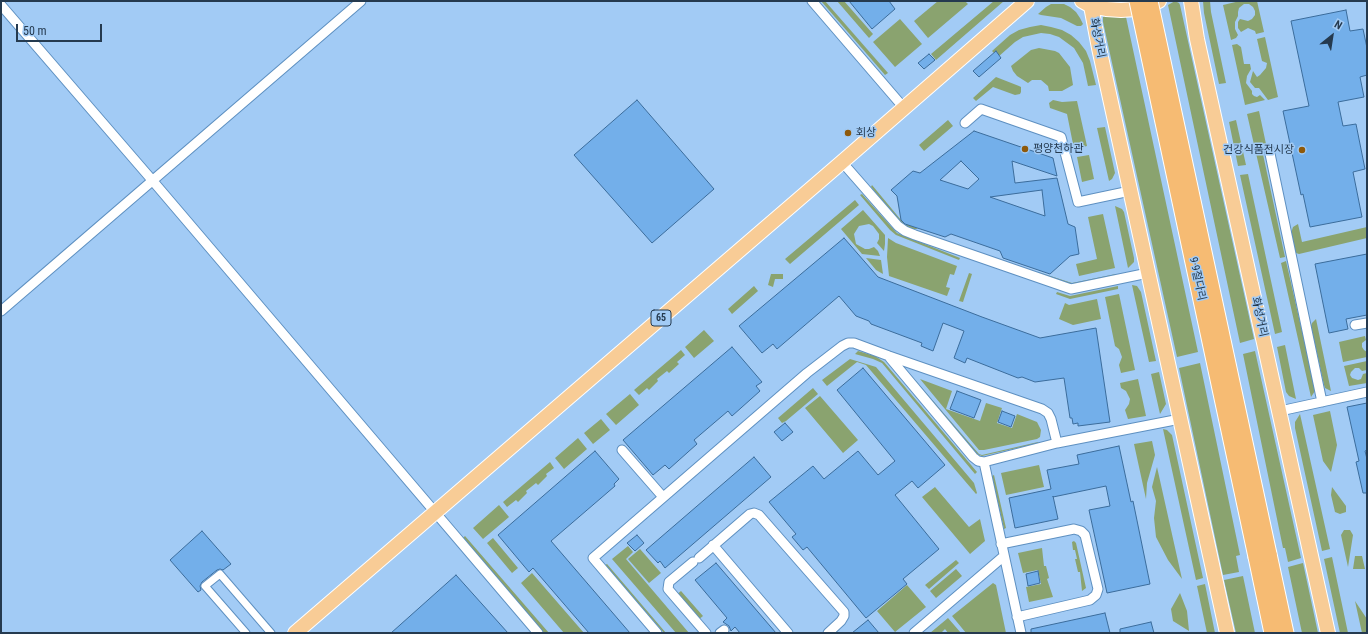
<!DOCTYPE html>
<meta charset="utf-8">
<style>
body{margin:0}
#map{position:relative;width:1368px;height:634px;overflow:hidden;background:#a2cbf5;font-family:"Roboto Condensed",sans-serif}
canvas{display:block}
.frame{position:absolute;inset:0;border:2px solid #253a4f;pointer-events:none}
.north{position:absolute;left:1312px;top:16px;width:40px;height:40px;-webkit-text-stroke:3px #a2cbf5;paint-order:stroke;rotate:30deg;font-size:11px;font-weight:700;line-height:16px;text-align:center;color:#253a4f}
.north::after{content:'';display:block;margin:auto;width:14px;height:18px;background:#253a4f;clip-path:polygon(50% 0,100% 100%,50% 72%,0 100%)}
.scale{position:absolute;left:16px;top:24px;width:86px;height:18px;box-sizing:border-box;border:2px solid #253a4f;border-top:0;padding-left:5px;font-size:12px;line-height:14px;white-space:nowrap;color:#253a4f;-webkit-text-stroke:3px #a2cbf5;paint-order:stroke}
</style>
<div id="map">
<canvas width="1368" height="634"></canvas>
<div class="frame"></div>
<div class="north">N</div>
<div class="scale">50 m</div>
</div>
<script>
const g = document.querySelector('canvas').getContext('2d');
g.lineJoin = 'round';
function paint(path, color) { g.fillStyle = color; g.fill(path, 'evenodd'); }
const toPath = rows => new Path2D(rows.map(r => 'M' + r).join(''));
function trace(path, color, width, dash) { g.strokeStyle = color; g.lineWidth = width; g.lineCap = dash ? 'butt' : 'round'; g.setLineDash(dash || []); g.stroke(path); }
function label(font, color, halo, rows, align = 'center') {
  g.font = font + ' "Roboto Condensed","Noto Sans KR",sans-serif'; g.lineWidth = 3; g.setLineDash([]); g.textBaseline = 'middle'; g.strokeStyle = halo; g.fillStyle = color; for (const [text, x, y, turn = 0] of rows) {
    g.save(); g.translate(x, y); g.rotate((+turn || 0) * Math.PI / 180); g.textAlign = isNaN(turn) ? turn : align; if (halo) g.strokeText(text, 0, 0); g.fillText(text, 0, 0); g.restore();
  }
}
const green = toPath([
 [821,1,825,1,888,73,885,75],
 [837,1,844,1,873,34,869,38],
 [938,1,965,1,968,4,928,38,914,21],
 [994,1,1004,1,936,60,931,54],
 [1175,1,1179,3,1180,5,1254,339,1240,343,1168,5],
 [1203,1,1210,1,1211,12,1226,83,1219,84,1204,13],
 [1240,1,1257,1,1264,32,1256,34,1255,31,1248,28,1241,32,1238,28,1238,22,1240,19,1248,21,1252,19,1255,15,1255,11,1253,7,1249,4,1244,4,1239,8,1238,12,1238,16,1235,22,1235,29,1238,35,1236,38,1231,40,1223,5],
 [1051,4,1064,4,1070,7,1076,12,1080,18,1083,24,1081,26,1077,26,1061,18,1041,15,1038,14,1046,7],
 [1107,15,1126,17,1198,352,1177,357,1103,22,1103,17],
 [900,19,922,44,895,67,873,42],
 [1041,25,1051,27,1062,30,1071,35,1079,42,1086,51,1090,61,1096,85,1088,86,1083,63,1074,48,1059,37,1050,34,1041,33,1023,37,1015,42,998,57,992,51,1010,35,1019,30,1030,27],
 [1265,37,1278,97,1268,100,1259,88,1255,88,1250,82,1253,71,1257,77,1260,75,1266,68,1267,63,1262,61,1257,39],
 [1237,44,1241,47,1244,64,1250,64,1251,69,1247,76,1246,83,1252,91,1252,94,1254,96,1257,97,1260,95,1265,100,1245,105,1232,45],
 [1039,48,1055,51,1059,53,1070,67,1073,85,1062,91,1049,91,1048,86,1041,80,1032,80,1028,83,1017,76,1013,71,1011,66,1031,50],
 [996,77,1019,86,1021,87,1021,92,1020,94,1015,95,993,87,976,101,973,98],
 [1053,100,1062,102,1077,101,1087,146,1074,149,1067,114,1050,108,1049,103],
 [1259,111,1266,144,1261,145,1285,257,1280,258,1247,114],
 [948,120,953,126,924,151,919,145],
 [1236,120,1246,165,1238,166,1229,122],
 [1105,127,1115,173,1112,179,1109,181,1097,128],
 [1089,155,1094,179,1082,182,1077,157],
 [1248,174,1282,332,1275,334,1240,175],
 [872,185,901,220,918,229,911,229,900,222,871,187],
 [862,194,897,233,960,258,959,260,896,235,890,230,860,195],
 [855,200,859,205,790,264,785,259],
 [1115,206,1122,209,1124,212,1134,258,1134,262,1128,268],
 [863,210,885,235,885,244,884,251,877,243,879,239,879,234,873,226,869,224,859,226,854,234,856,244,865,249,869,249,874,247,878,251,880,256,862,254,841,229],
 [1103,214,1115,268,1079,276,1076,264,1097,259,1088,217],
 [1298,224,1302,242,1367,227,1367,238,1299,254,1296,253,1294,250,1291,233,1293,227],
 [888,238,896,243,957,266,954,275,950,274,946,287,950,288,947,296,889,276,887,257],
 [866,258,881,260,883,274,876,270],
 [1286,261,1315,388,1315,391,1311,397,1281,263],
 [1038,272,1072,283,1116,274,1116,275,1071,285,1037,273],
 [969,273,972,274,963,302,959,301],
 [771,274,783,274,783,279,775,279,773,287,768,285],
 [1132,285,1137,286,1141,292,1156,361,1149,362],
 [754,286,758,291,732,314,728,309],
 [1118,286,1118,289,1070,299,1056,294,1057,292,1070,296],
 [1119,294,1135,370,1121,373,1119,365,1122,357,1119,349,1115,346,1105,297],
 [1097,299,1101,319,1073,325,1059,319,1065,303,1069,305],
 [1316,319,1331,391,1325,388,1324,385,1311,326,1312,323],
 [704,330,714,341,694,358,685,347],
 [1365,336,1366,340,1362,343,1362,347,1364,350,1367,352,1367,357,1343,362,1339,342],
 [1285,345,1296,399,1289,396,1286,392,1277,347],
 [681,350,685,355,677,362,679,364,669,373,667,371,657,379,658,381,649,390,647,388,639,395,634,390],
 [858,351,875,356,884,362,977,472,975,474,882,363,873,359,855,354],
 [1255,351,1301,558,1288,562,1285,548,1283,548,1243,354],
 [850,359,876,367,974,483,977,493,976,494,866,365,857,362,827,386,822,380],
 [1367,361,1367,370,1362,371,1359,368,1355,368,1351,372,1350,375,1352,378,1358,380,1361,379,1363,374,1367,373,1367,383,1349,386,1344,366],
 [1200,363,1240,555,1236,556,1239,572,1223,575,1179,368],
 [1159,372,1166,404,1160,414,1151,374],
 [920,379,952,391,946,409,980,421,986,403,1002,408,997,423,1012,428,1017,414,1037,422,1041,430,1040,437,1037,439,984,450,979,450],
 [1138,379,1146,416,1128,419,1125,410,1129,404,1130,399,1126,391,1121,388,1120,383],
 [916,381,979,454,982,455,1038,442,1039,443,982,456,976,454,914,382],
 [813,388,818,394,786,421,782,423,778,418],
 [630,394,639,405,616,425,606,414],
 [820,396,858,440,843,453,805,408],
 [1330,411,1337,445,1331,472,1323,461,1313,415],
 [1300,414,1330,549,1322,551,1295,428,1295,422],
 [601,419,610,430,593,444,584,433],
 [1163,429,1167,430,1172,435,1203,578,1196,580],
 [578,438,587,449,564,469,555,458],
 [1152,441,1155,455,1147,483,1146,499,1134,444],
 [550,462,554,468,546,474,547,476,538,485,536,483,526,491,527,493,518,502,516,500,507,507,503,502],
 [1039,465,1044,487,1006,495,1001,473],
 [1157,467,1182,579,1168,560,1156,537,1154,518,1156,501,1152,487],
 [994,475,1006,528,1004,529,992,476],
 [935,487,969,527,980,519,985,541,970,554,922,497],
 [1332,487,1346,506,1346,512,1340,514,1335,512,1331,495],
 [499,505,509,517,483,539,473,528],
 [1344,530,1350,530,1353,535,1348,567,1341,535],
 [465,536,549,633,544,633,463,538],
 [493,538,518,568,512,573,487,543],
 [1074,541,1076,543,1086,588,1082,591,1080,572,1078,572,1075,559,1077,559,1075,550,1073,550,1072,542],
 [628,546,633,552,626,559,689,633,676,633,612,559],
 [1042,548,1044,566,1046,566,1049,578,1047,579,1053,597,1029,602,1026,587,1041,584,1038,570,1023,573,1018,553],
 [640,549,661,573,649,583,628,559],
 [1355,556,1362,556,1365,569,1353,569],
 [1332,557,1348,633,1340,633,1324,559],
 [956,560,959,563,929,589,925,585],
 [1303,563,1318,633,1302,633,1288,567],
 [607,564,666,633,664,633,605,565],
 [956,569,962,576,936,598,930,591],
 [532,573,584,633,564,633,521,583],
 [1243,576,1255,633,1236,633,1224,580],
 [993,583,996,585,1006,633,966,633,952,616],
 [1205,584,1215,633,1207,633,1197,586],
 [907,585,926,607,895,632,877,611],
 [681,591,703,616,698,620,676,595],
 [1180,593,1187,611,1189,631,1173,621,1171,609],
 [1355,601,1367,619,1367,633,1362,633],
 [948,618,961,633,948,633,945,629,941,633,930,633]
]);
const building = toPath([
 [849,1,889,1,895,9,872,29,849,1],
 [1346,10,1350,31,1363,29,1367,48,1367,75,1360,77,1364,97,1338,102,1343,126,1356,124,1365,169,1353,172,1362,217,1310,227,1303,194,1301,195,1283,111,1309,106,1291,21,1346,10],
 [996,51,1001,58,979,77,973,71,996,51],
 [929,54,935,60,924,69,918,63,929,54],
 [637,100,714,189,652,243,574,155,637,100],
 [974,131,1053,158,1057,176,1012,161,1015,183,1057,178,1068,224,1075,227,1079,254,1070,256,1050,274,1003,258,1000,251,951,234,945,237,905,224,901,220,897,196,891,190,913,171,920,173,974,131],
 [961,161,979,179,968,189,940,180,961,161],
 [1042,190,1045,216,990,197,1042,190],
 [844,238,878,277,982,317,1040,338,1096,328,1110,422,1078,426,1078,423,1073,424,1072,418,1070,418,1064,378,1035,382,1022,377,1018,378,967,358,965,363,954,358,964,331,943,323,933,351,921,346,922,343,871,324,869,321,856,316,839,296,777,349,773,344,762,353,739,326,844,238],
 [1367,254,1367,315,1346,319,1348,329,1329,333,1315,264,1367,254],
 [732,347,762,382,756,386,760,391,732,416,728,411,694,440,697,444,669,469,665,465,653,475,623,440,732,347],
 [863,368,945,465,918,488,912,481,895,495,939,549,903,579,907,584,866,618,807,547,803,550,792,537,796,534,769,502,813,466,824,479,858,451,878,475,895,461,837,390,863,368],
 [957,391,981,400,974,418,950,409,957,391],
 [1367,403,1367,450,1365,451,1367,459,1367,493,1363,493,1356,462,1359,461,1347,407,1367,403],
 [1002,411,1015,416,1011,427,998,422,1002,411],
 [785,423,793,432,782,441,774,432,785,423],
 [1119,446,1131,502,1133,501,1150,584,1107,593,1089,510,1110,506,1106,486,1053,497,1053,496,1058,519,1015,528,1009,498,1051,489,1047,470,1079,464,1077,455,1119,446],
 [595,451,619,479,614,484,615,486,551,541,630,633,589,633,533,568,529,572,498,535,595,451],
 [754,457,771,477,665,568,660,561,658,563,646,550,754,457],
 [202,531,231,564,223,570,220,569,217,570,202,582,200,586,201,590,198,592,170,560,202,531],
 [637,535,644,543,635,551,627,543,637,535],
 [716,563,776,633,740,633,735,627,731,631,729,626,723,622,727,618,695,580,716,563],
 [1038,571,1040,583,1028,586,1026,574,1038,571],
 [456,575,508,633,391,633,456,575],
 [1105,613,1110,633,1031,633,1031,629,1105,613],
 [868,620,879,633,852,633,868,620],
 [1151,622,1154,633,1120,633,1120,629,1151,622]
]);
const pedestrian = toPath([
 [246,633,205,586,220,574,271,633]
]);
const minor = toPath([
 [812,1,904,108],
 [1,5,152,180,538,633],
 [965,123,981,109,1061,137,1078,202,1130,191],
 [1269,149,1322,402],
 [842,162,898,226,905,231,915,235,1071,289,1148,273],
 [1,311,361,1],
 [1355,325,1367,323],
 [890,358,973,457,978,461,984,462,1057,443,1180,419],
 [1280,411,1367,392],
 [622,450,663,497],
 [984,462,1021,633],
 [1001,544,1074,529,1081,531,1085,535,1098,589,1096,595,1090,600,1017,617],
 [713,545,788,633],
 [699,558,750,514,754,513,759,515,844,612,844,616,841,621,828,633],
 [693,562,669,582,668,589,706,633],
 [657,633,593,558,807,373,842,346,848,343,854,343,889,356,1042,409,1048,413,1051,419,1057,443],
 [720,633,724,630],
 [914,633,1004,556]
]);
const primary = toPath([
 [1082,1,1091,6,1106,9,1121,10,1136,9,1159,1],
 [1191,1,1197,39,1328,633],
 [1091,6,1099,48,1227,633],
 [295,633,842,162,1027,1]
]);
const trunk = toPath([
 [1269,554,1286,633],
 [1256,557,1272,633]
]);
const trunkBridge = toPath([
 [1137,1,1256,557],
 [1150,1,1269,554]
]);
const markers = [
 [848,133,4,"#8e590a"],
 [1025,149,4,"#8e590a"],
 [1302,150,4,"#8e590a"]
];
const shields = [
 [661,318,20]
];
const shieldNames = [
 ["65",661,318]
];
const streetNames = [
 ["화성거리",1097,38,79],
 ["9·9절다리",1197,279,78],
 ["화성거리",1259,317,78]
];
const poiNames = [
 ["회상",856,133],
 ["평양천하관",1033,149],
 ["건강식품전시장",1294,150,"right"]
];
paint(green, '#8aa36f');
paint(building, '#73afea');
trace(building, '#3b6c9b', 1);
trace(pedestrian, '#5e90c1', 9);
trace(minor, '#5e90c1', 11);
trace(primary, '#fff', 16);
trace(trunk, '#fff', 17);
trace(pedestrian, '#fff', 7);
trace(minor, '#fff', 9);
trace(primary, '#f8cc96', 14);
trace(trunk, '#f6bb73', 15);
trace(trunkBridge, '#fff', 17, []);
trace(trunkBridge, '#f6bb73', 15);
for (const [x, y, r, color] of markers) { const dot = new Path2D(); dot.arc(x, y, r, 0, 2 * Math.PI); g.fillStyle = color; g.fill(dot); trace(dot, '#a2cbf5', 1.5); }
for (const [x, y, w] of shields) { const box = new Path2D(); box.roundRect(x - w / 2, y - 8, w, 16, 3); g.fillStyle = '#a2cbf5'; g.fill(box); trace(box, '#253a4f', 1); }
label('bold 10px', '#253a4f', null, shieldNames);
label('11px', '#253a4f', '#a2cbf5', streetNames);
label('11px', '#253a4f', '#a2cbf5', poiNames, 'left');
</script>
